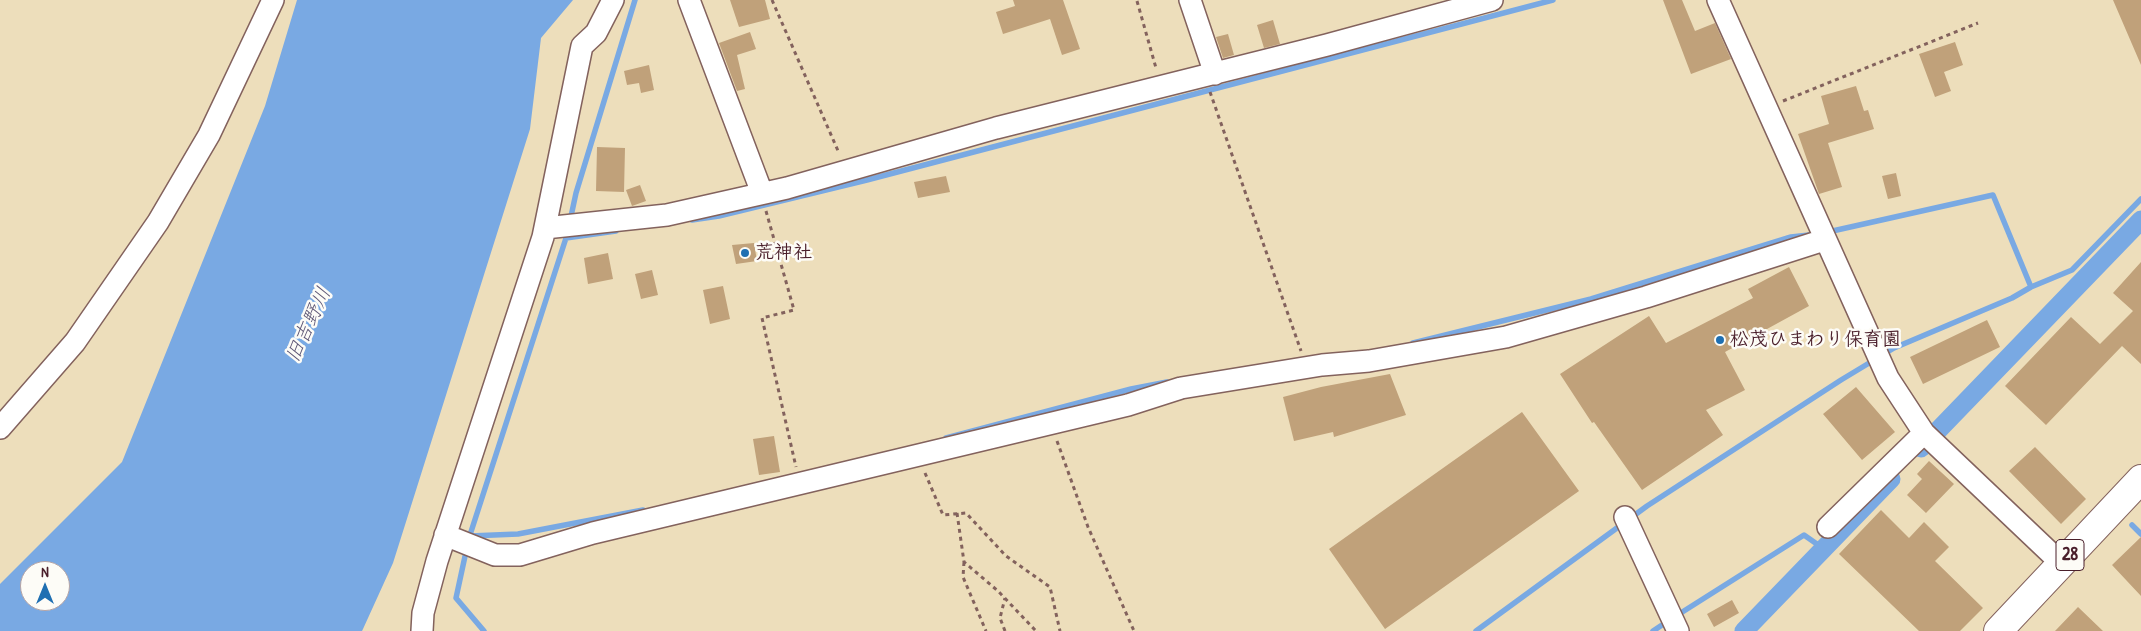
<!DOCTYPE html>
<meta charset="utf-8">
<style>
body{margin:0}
#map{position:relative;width:2141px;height:631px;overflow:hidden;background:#eddebb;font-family:"Patrick Hand",sans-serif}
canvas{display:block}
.north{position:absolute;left:20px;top:561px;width:50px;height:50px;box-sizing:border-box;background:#fdfcf7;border:1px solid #b5a4a5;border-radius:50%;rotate:0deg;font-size:14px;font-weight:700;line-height:20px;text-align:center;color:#4a1f2b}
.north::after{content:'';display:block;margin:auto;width:18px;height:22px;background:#1f6fb2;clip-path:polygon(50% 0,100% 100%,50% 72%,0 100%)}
</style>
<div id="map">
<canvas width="2141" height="631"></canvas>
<div class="north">N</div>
</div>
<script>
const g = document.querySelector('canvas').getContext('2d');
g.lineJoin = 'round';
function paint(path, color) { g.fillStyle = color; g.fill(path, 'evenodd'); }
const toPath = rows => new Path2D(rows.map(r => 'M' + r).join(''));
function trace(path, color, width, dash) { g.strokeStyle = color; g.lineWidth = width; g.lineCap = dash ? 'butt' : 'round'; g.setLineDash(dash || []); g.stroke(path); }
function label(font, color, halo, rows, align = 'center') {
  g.font = font + ' "Patrick Hand","Klee One",sans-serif'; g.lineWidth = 5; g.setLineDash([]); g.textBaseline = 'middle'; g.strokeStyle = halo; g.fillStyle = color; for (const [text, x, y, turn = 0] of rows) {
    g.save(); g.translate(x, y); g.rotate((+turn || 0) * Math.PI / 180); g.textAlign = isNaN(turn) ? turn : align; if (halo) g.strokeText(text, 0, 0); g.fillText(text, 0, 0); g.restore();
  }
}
const water = toPath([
 [297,0,573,0,541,38,530,129,393,563,363,629,362,631,0,631,0,584,122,462,265,106],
 [30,571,60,571,60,601,30,601]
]);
const stream = toPath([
 [692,220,719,216,867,180,1553,0],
 [570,221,576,193,635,0],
 [1828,232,1993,195,2031,287,2072,270,2141,199],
 [1413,343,1591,299,1791,237,1809,235],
 [946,438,1131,389,1167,382],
 [2132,525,2141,534],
 [470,536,518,534,643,510],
 [469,538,566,238,616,231],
 [467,547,456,598,484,631],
 [1676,616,1804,535,1824,549],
 [1476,631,1647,506,1841,380,1894,348,2012,298,2031,287],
 [1653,631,1668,621]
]);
const canal = toPath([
 [1921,448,2141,220],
 [1744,631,1891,479]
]);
const building = toPath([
 [730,0,765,0,770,19,739,27],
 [1013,0,1063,0,1080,49,1062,55,1050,19,1003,34,996,12,1015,6],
 [1663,0,1682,0,1695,31,1715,23,1731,59,1691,74],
 [2113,0,2141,0,2141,65],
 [1273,20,1280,44,1264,48,1257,25],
 [750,32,756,49,737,55,745,89,737,91,719,43],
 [1228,34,1234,55,1223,58,1216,37],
 [1955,42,1963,65,1944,72,1951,91,1935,97,1919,54],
 [649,65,654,90,641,93,639,83,627,85,624,71],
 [1856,86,1864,111,1868,110,1874,129,1828,143,1842,187,1819,194,1798,134,1829,124,1821,96],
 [597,147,625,148,624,192,596,191],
 [1896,173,1901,196,1888,199,1882,176],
 [946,176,950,192,918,198,914,182],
 [640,185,646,201,632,206,626,190],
 [754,243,757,261,736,264,732,245],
 [608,253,613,279,588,284,584,258],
 [2141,262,2141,364,2122,346,2046,425,2005,386,2071,317,2100,344,2133,311,2113,293],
 [1789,267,1809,306,1725,352,1745,390,1706,410,1723,435,1642,490,1594,422,1592,423,1560,374,1649,316,1666,343,1753,298,1748,289],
 [652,270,658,295,641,299,635,274],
 [723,286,730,319,710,324,703,290],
 [1987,320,2000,347,1923,384,1910,357],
 [1390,374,1406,415,1334,437,1333,432,1294,441,1283,397,1321,387],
 [1856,387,1895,432,1862,460,1823,414],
 [1522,412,1579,491,1385,629,1329,549],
 [774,436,780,472,759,475,753,439],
 [2035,447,2086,499,2061,524,2009,471],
 [1929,461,1954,484,1926,513,1907,495,1922,479,1917,474],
 [1881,510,1909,538,1924,522,1949,547,1935,561,1983,608,1960,631,1919,631,1839,554],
 [2141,537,2141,596,2112,565],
 [1732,600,1739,613,1714,627,1707,614],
 [2078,607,2103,631,2055,631]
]);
const path = toPath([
 [772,0,839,153],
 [1137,1,1156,68],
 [1210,92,1301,351],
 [1783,101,1978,23],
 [766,211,794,310,762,318,796,467],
 [1057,441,1088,527,1134,631],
 [925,473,943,515,966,513,1006,556,1050,587,1060,631],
 [957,513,964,562,998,591,1036,631],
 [964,562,963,577,986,631],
 [1005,631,1000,618,1005,598]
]);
const minor = toPath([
 [689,0,762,193],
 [1190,0,1215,74],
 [1718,0,1888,378,1924,433,2062,564],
 [545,228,667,215,787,188,996,128,1327,45,1492,0],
 [0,428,75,342,158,222,209,135,273,0],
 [1625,517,1678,631],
 [1828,527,1924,433],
 [445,535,495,555,520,555,593,533,1128,405,1181,388,1322,365,1369,361,1506,337,1646,297,1824,240],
 [422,631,423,613,437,561,543,237,582,46,596,33,613,0]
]);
const trunk = toPath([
 [1998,631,2141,479]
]);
const markers = [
 [745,253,5,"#1f6fb2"],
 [1720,340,5,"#1f6fb2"]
];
const shields = [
 [2070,555,28]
];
const shieldNames = [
 ["28",2070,555]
];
const poiNames = [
 ["荒神社",755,253],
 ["松茂ひまわり保育園",1730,340]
];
const waterNames = [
 ["旧吉野川",309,325,-65]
];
paint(water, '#79a9e3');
trace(stream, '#79a9e3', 5.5);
trace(canal, '#79a9e3', 19);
paint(building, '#c0a17a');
trace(minor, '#83625d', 24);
trace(trunk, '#83625d', 30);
trace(path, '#83625d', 3, [4, 4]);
trace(minor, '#fff', 21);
trace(trunk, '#fff', 28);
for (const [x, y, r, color] of markers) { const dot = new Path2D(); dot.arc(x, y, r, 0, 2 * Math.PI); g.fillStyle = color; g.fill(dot); trace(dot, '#fdfcf7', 2); }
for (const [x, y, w] of shields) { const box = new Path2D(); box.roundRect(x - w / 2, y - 15.5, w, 31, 4); g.fillStyle = '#fdfcf7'; g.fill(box); trace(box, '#4a1f2b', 1); }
label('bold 18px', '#4a1f2b', null, shieldNames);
label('bold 19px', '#4a1f2b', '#fdfcf7', poiNames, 'left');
label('italic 20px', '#5d5675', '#fdfcf7', waterNames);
</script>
